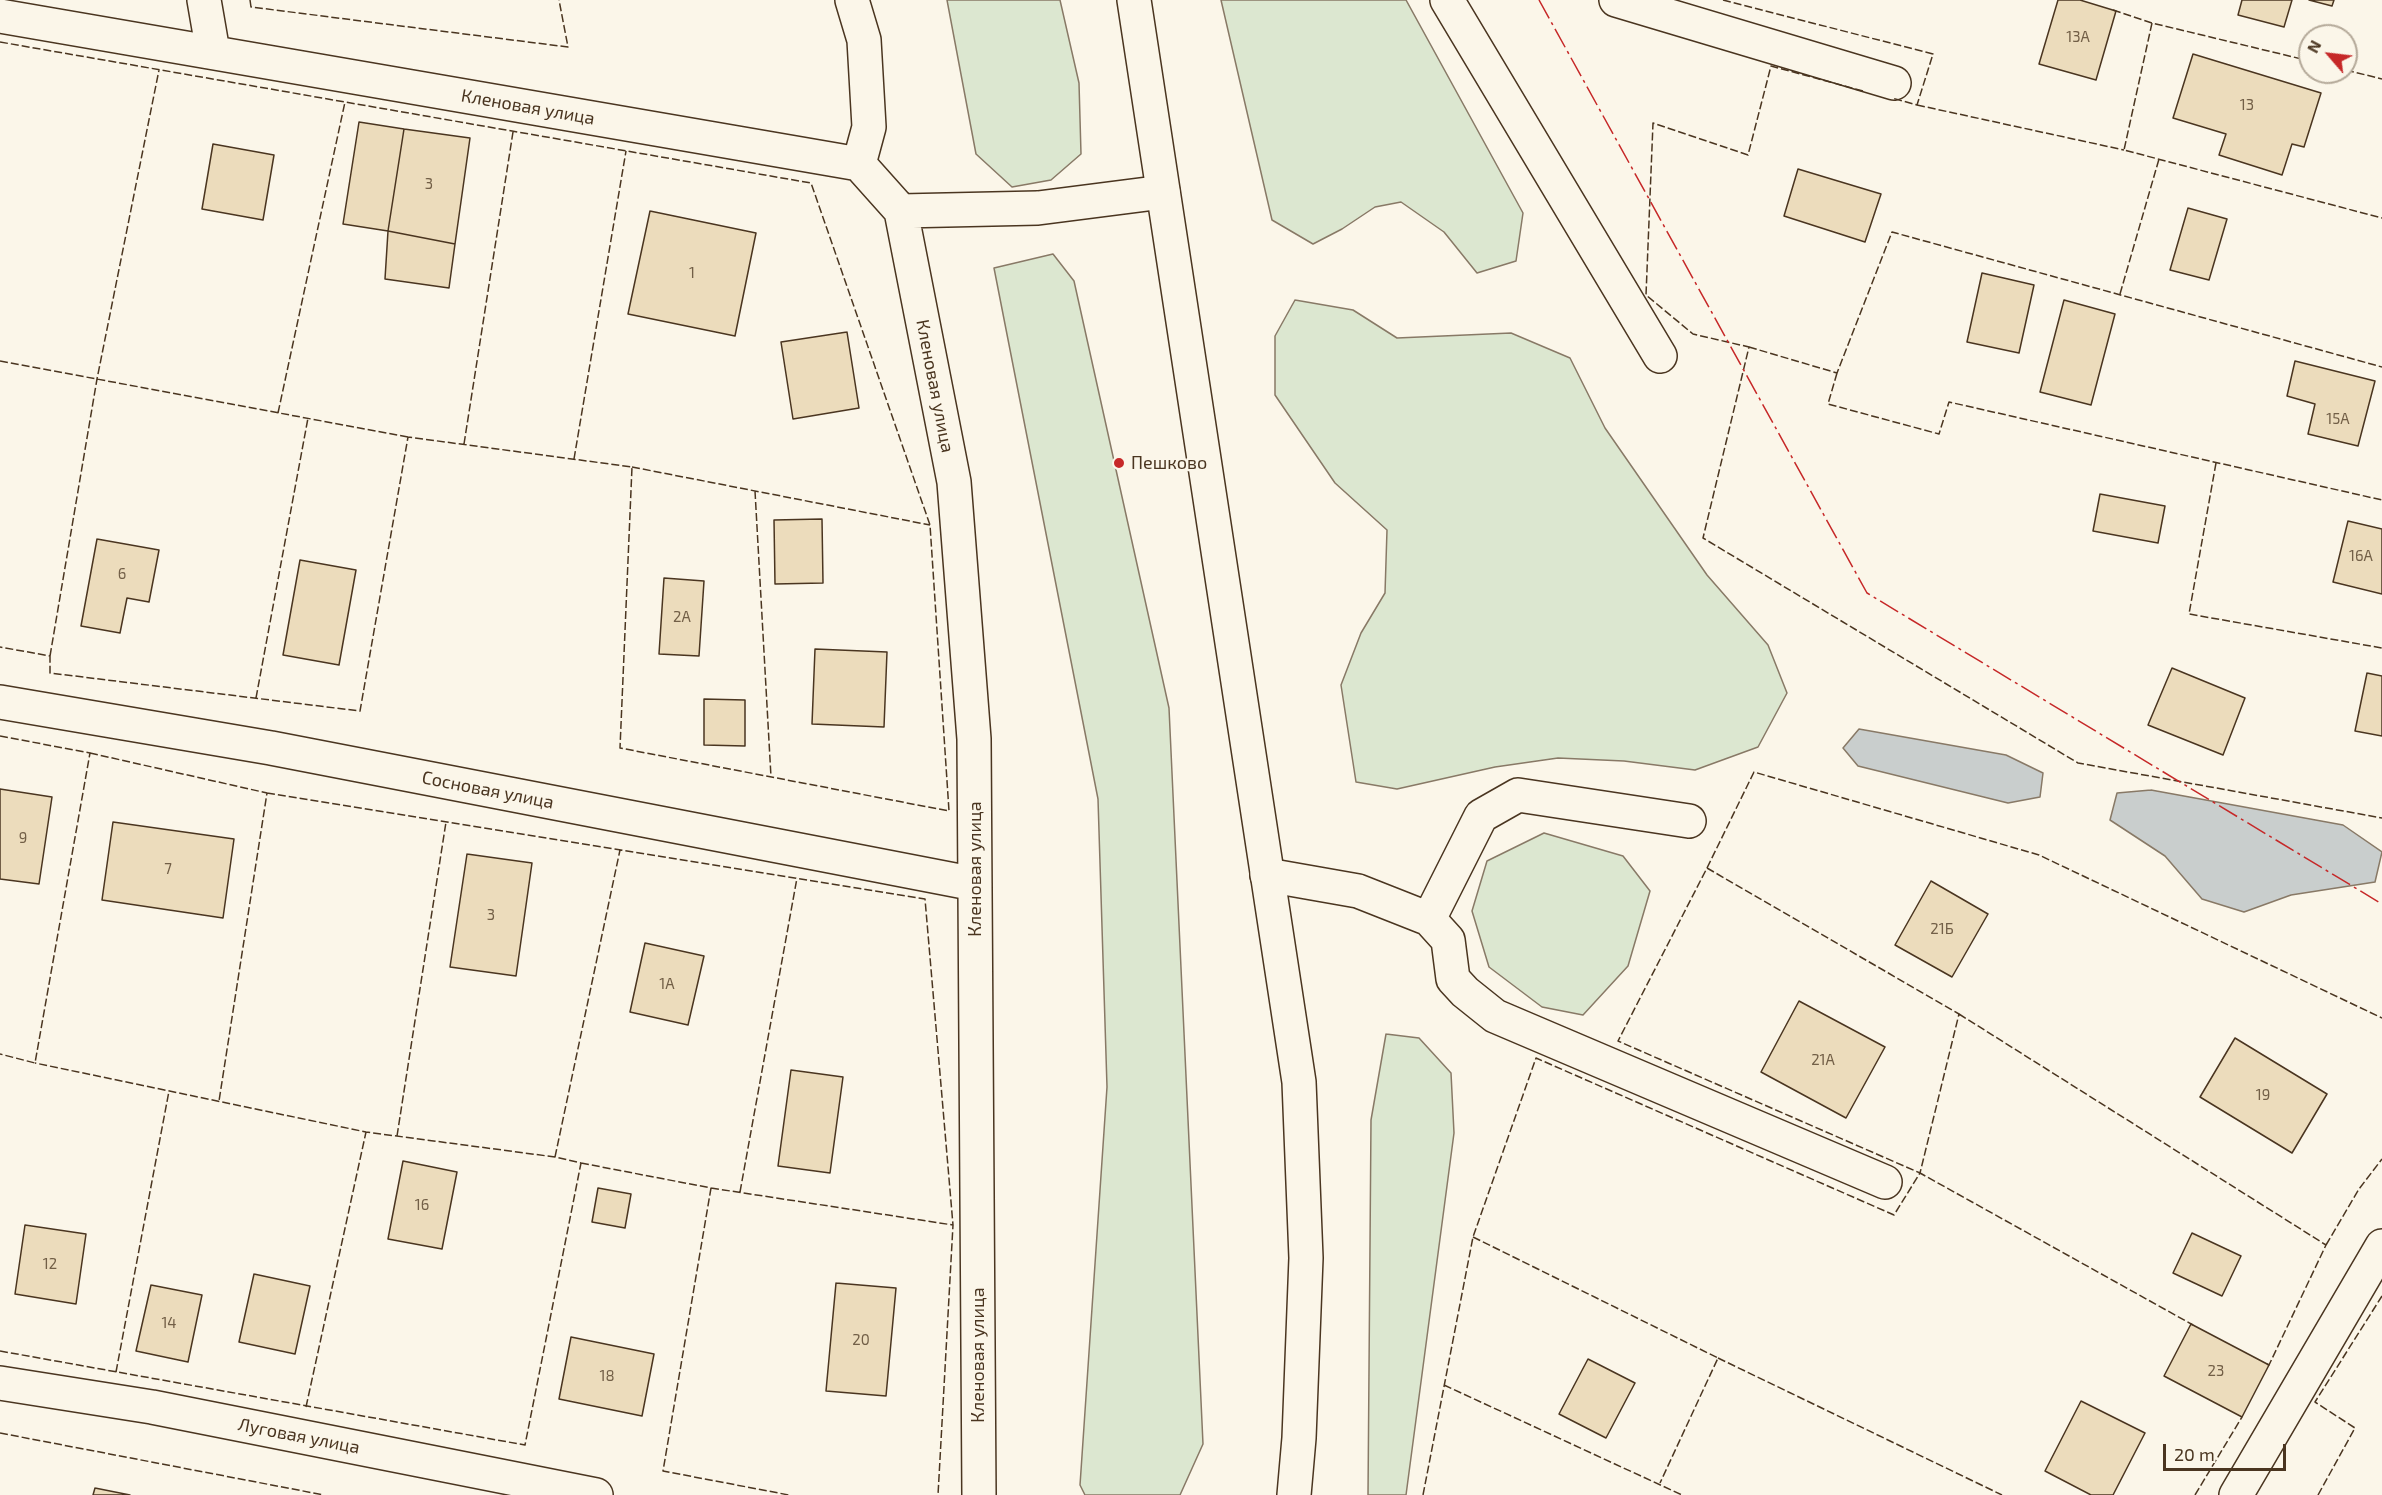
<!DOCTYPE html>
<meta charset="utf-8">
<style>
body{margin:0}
#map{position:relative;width:2382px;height:1495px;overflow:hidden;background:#fbf6e9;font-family:"Exo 2",sans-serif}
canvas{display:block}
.north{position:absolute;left:2298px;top:24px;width:60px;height:60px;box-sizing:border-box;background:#fbf6e9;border:2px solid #b4a999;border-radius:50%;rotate:298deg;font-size:16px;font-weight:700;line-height:24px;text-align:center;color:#4a3520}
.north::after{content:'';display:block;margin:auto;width:21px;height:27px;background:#c62828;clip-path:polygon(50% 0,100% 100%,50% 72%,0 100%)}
.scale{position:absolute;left:2163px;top:1444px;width:123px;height:27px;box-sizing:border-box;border:3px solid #4a3520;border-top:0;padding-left:8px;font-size:18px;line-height:21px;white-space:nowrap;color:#4a3520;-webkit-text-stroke:4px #fbf6e9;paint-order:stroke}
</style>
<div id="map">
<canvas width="2382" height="1495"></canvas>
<div class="north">N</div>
<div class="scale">20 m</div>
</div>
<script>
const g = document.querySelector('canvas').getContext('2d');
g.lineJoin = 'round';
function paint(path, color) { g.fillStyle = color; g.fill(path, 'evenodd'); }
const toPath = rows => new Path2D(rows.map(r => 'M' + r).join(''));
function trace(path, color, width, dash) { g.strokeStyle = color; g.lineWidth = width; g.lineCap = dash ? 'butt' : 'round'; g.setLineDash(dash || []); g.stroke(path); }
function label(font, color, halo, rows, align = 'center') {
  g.font = font + ' "Exo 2",sans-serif'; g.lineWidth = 4.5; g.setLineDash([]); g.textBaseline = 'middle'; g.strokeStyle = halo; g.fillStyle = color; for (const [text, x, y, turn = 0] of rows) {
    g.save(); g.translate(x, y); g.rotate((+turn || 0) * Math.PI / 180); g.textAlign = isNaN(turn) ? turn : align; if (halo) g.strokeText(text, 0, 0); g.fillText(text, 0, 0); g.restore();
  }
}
const green = toPath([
 [947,0,1060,0,1079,83,1081,154,1051,180,1012,187,976,154,947,0],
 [1221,0,1406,0,1523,213,1516,261,1477,273,1444,232,1401,202,1375,207,1342,229,1313,244,1272,220,1221,0],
 [1053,254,1074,281,1169,708,1203,1444,1180,1495,1085,1495,1080,1485,1107,1087,1098,799,994,268,1053,254],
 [1295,300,1353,310,1397,338,1511,333,1570,358,1605,428,1707,575,1768,645,1787,693,1758,747,1695,770,1624,761,1558,758,1495,767,1397,789,1356,782,1341,685,1361,633,1385,593,1387,530,1335,483,1275,395,1275,336,1295,300],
 [1544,833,1623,856,1650,891,1628,966,1583,1015,1542,1007,1489,967,1472,911,1487,861,1544,833],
 [1386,1034,1419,1038,1451,1073,1454,1133,1406,1495,1368,1495,1371,1120,1386,1034]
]);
const water = toPath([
 [1859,729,2006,755,2043,773,2040,797,2008,803,1858,766,1843,748,1859,729],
 [2151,790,2343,825,2382,852,2375,882,2291,895,2244,912,2202,899,2165,856,2110,820,2117,793,2151,790]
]);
const building = toPath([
 [2058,0,2080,0,2116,11,2096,80,2039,64,2058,0],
 [2242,0,2292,0,2284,27,2238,15,2242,0],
 [2309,0,2334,0,2332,6,2309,0],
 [2193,54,2321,93,2304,147,2292,144,2282,175,2219,155,2226,134,2173,118,2193,54],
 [359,122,404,129,388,231,343,224,359,122],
 [404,129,470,138,455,244,388,231,404,129],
 [213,144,274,155,263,220,202,209,213,144],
 [1798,169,1881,194,1865,242,1784,216,1798,169],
 [2188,208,2227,219,2209,280,2170,270,2188,208],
 [650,211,756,233,735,336,628,314,650,211],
 [388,231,455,244,449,288,385,279,388,231],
 [1982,273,2034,285,2019,353,1967,342,1982,273],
 [2064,300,2115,314,2091,405,2040,392,2064,300],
 [847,332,859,408,793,419,781,342,847,332],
 [2295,361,2375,381,2358,446,2308,434,2315,404,2287,396,2295,361],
 [2100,494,2165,506,2158,543,2093,531,2100,494],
 [822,519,823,583,775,584,774,520,822,519],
 [2348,521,2382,529,2382,594,2333,582,2348,521],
 [97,539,159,550,149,602,127,598,120,633,81,626,97,539],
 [300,560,356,570,339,665,283,655,300,560],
 [664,578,704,581,699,656,659,654,664,578],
 [815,649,887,652,884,727,812,724,815,649],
 [2172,668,2245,698,2223,755,2148,725,2172,668],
 [2367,673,2382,676,2382,736,2355,731,2367,673],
 [704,699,745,700,745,746,704,745,704,699],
 [0,789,52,797,39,884,0,879,0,789],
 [113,822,234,839,223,918,102,900,113,822],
 [467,854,532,863,516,976,450,967,467,854],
 [1931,881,1988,914,1952,977,1895,945,1931,881],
 [645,943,704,956,688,1025,630,1012,645,943],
 [1799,1001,1885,1047,1846,1118,1761,1072,1799,1001],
 [2235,1038,2327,1094,2292,1153,2200,1097,2235,1038],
 [791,1070,843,1077,830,1173,778,1166,791,1070],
 [403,1161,457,1172,442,1249,388,1239,403,1161],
 [598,1188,631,1194,625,1228,592,1222,598,1188],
 [25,1225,86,1234,76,1304,15,1294,25,1225],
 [2192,1233,2241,1256,2222,1296,2173,1273,2192,1233],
 [254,1274,310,1286,295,1354,239,1342,254,1274],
 [836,1283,896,1288,886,1396,826,1391,836,1283],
 [151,1285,202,1295,188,1362,136,1351,151,1285],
 [2191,1324,2269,1365,2242,1417,2164,1376,2191,1324],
 [571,1337,654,1354,642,1416,559,1399,571,1337],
 [1588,1359,1635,1383,1606,1438,1559,1414,1588,1359],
 [2081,1401,2145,1433,2113,1495,2091,1495,2045,1471,2081,1401],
 [95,1488,130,1495,93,1495,95,1488]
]);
const minor = toPath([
 [204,0,213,52],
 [852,0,864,40,869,127,859,164],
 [1447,0,1660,356],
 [1616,0,1894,83],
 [0,16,859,164,901,211,954,482,974,739,979,1495],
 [901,211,1038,208,1163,192],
 [0,702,271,748,975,884],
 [1267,875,1358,891,1429,919,1448,940,1453,979,1465,992,1495,1016,1885,1182],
 [1429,919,1481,816,1518,795,1689,821],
 [0,1383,152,1407,596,1495],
 [2236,1495,2382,1246]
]);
const highway = toPath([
 [1134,0,1299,1082,1306,1258,1299,1438,1294,1495]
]);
const fence = toPath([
 [250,0,251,7,568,47,559,0],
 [1723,0,1933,54,1917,105,1892,98],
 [2113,10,2152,23,2310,61],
 [2152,23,2124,150,2382,218],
 [0,42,811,183,930,525,949,811,620,748,632,467,408,437,360,711,50,673,50,656,0,647],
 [2346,70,2382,79],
 [1863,91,1771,66,1748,155,1653,123,1646,295,1693,334,1749,347,1703,538,2078,763,2382,818],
 [1917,105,2124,150],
 [2120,294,2159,159],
 [1749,347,1837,373,1892,232,2382,367],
 [0,361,408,437],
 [1837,373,1828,404,1939,434,1949,402,2382,500],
 [278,413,345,102],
 [464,444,513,132],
 [574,459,626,151],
 [2216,463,2189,614,2382,648],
 [632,467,930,525],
 [755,491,771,777],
 [50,656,97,379,159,70],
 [256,698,308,418],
 [0,736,90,753,35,1063,0,1054],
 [90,753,267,793,219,1101],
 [267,793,925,899,953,1225,938,1495],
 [1707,868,1959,1014,1920,1173,1618,1041,1707,868],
 [1707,868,1754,772,2039,855,2382,1018],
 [1959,1014,2326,1245,2269,1365,2267,1364],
 [397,1136,446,822],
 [555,1157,620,850],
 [581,1163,711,1188,663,1471,789,1495],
 [711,1188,953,1225],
 [740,1192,797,878],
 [1473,1237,1718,1358,1660,1483],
 [2326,1245,2359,1189,2382,1159],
 [0,1351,525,1445,581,1163,555,1157,366,1132,35,1063],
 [1718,1358,2002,1495],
 [116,1372,169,1091],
 [1444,1385,1682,1495],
 [306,1407,366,1132],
 [0,1433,324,1495],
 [1423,1495,1473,1237,1536,1058,1894,1215,1920,1173,2193,1325],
 [2195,1495,2242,1417],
 [2318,1495,2355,1428,2315,1402,2382,1296]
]);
const power = toPath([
 [1539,0,1867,593,2382,904]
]);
const markers = [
 [1119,463,6,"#c62828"]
];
const numberNames = [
 ["13А",2078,37],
 ["13",2247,105],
 ["3",429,184],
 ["1",692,273],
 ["15А",2338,419],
 ["16А",2361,556],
 ["6",122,574],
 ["2А",682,617],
 ["9",23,838],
 ["7",168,869],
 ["3",491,915],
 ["21Б",1942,929],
 ["1А",667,984],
 ["21А",1823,1060],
 ["19",2263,1095],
 ["16",422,1205],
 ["12",50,1264],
 ["14",169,1323],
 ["20",861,1340],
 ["23",2216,1371],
 ["18",607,1376]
];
const streetNames = [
 ["Кленовая улица",528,107,10],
 ["Кленовая улица",935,386,79],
 ["Сосновая улица",488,790,11],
 ["Кленовая улица",975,869,-90],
 ["Кленовая улица",978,1355,-90],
 ["Луговая улица",299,1436,11]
];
const poiNames = [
 ["Пешково",1131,463]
];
paint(green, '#dce7d0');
trace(green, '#887966', 1.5);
paint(water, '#c9cecd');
trace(water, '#887966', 1.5);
paint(building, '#ecdcbc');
trace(building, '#4a3520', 1.5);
trace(minor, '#4a3520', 36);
trace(highway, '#4a3520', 36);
trace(minor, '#fbf6e9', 33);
trace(highway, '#fbf6e9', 33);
trace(fence, '#4a3520', 1.5, [8, 3]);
trace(power, '#c62828', 1.5, [21, 4.5, 3, 4.5]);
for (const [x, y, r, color] of markers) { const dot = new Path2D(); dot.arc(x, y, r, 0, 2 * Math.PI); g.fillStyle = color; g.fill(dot); trace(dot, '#fbf6e9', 2); }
label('15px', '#725f47', null, numberNames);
label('18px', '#4a3520', '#fbf6e9', streetNames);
label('18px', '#4a3520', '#fbf6e9', poiNames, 'left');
</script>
